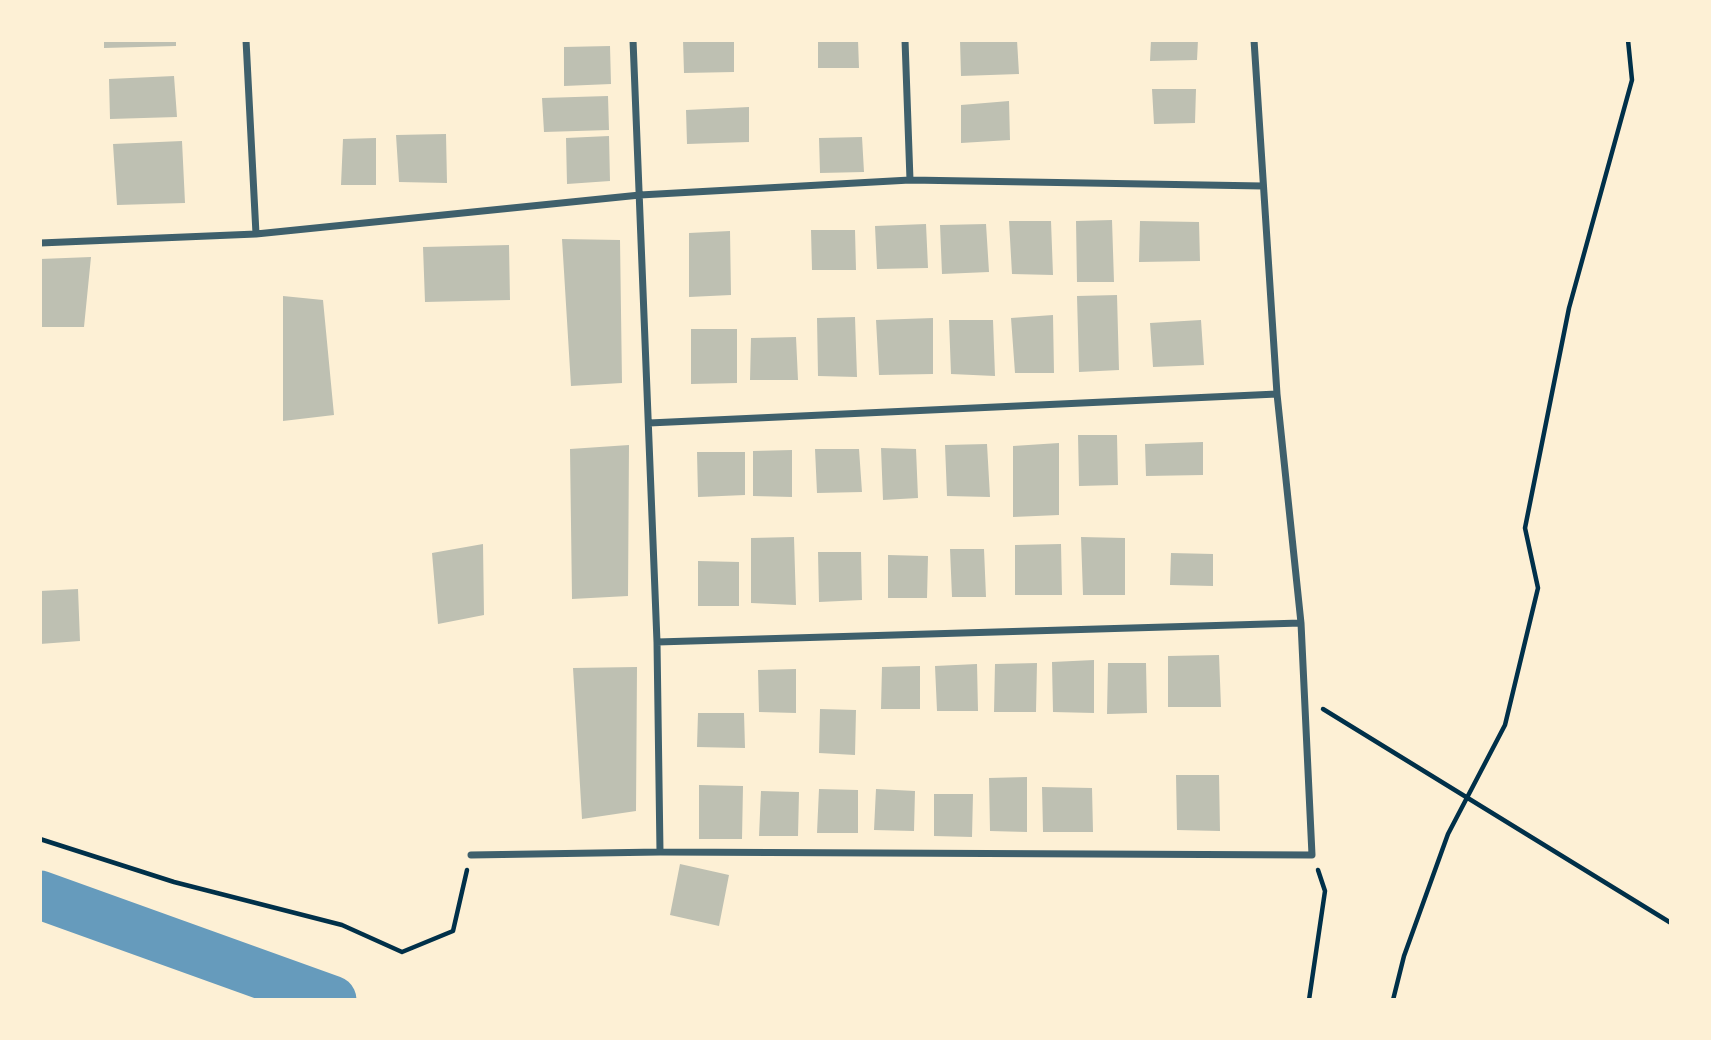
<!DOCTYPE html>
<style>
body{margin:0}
#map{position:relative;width:1711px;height:1040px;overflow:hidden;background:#fdf0d5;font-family:"Fira Sans Condensed",sans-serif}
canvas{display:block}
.frame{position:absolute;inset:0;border:42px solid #fdf0d5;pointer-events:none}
</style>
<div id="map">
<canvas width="1711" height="1040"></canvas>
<div class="frame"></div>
</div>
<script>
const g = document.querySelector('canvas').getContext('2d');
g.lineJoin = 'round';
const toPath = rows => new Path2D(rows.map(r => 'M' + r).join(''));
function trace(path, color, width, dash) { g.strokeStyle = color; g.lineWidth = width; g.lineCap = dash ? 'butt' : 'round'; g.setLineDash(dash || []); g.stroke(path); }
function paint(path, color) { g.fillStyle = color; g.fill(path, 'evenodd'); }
const river = toPath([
 [40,895,332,1000]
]);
const building = toPath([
 [104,40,176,40,176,46,104,48],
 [683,40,734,40,734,72,684,73],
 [818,40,858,40,859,68,818,68],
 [960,40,1017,40,1019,74,961,76],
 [1151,40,1198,40,1197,60,1150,61],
 [610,46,611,84,564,86,564,47],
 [174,76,177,117,110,119,109,79],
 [1152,89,1196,89,1195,123,1154,124],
 [608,96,609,130,544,132,542,98],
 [1009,101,1010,140,961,143,961,105],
 [749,107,749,142,687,144,686,110],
 [446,134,447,183,399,182,396,135],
 [609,136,610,181,567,184,566,138],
 [862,137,864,172,820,173,819,138],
 [376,138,376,185,341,185,343,139],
 [182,141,185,203,117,205,113,144],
 [1112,220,1114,282,1077,282,1076,221],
 [1009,221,1051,221,1053,275,1012,274],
 [1140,221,1199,222,1200,261,1139,262],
 [926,224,928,268,877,269,875,226],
 [986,224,989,272,942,274,940,225],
 [811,230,855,230,856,270,812,270],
 [730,231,731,295,689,297,689,233],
 [562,239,620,240,622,383,571,386],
 [509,245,510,300,425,302,423,247],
 [91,257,84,327,40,327,40,259],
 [1117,295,1119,370,1079,372,1077,296],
 [283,296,323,300,334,415,283,421],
 [1053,315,1054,373,1015,373,1011,318],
 [855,317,857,377,818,376,817,318],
 [933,318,933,374,879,375,876,320],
 [949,320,993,320,995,376,951,374],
 [1201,320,1204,365,1153,367,1150,323],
 [691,329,737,329,737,383,691,384],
 [796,337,798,380,750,380,751,338],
 [1078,435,1117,435,1118,485,1079,486],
 [1203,442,1203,475,1146,476,1145,444],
 [1059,443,1059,515,1013,517,1013,446],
 [987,444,990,497,947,496,945,445],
 [629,445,628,596,572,599,570,449],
 [881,448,916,449,918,498,883,500],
 [815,449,859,449,862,492,817,493],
 [792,450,792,497,753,496,753,451],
 [697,452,745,452,745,495,698,497],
 [794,537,796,605,751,603,751,538],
 [1081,537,1125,538,1125,595,1083,595],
 [483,544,484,615,438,624,432,553],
 [1061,544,1062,595,1015,595,1015,545],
 [950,549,984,549,986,597,952,597],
 [818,552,861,552,862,600,819,602],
 [1171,553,1213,554,1213,586,1170,585],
 [888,555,928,556,927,598,888,598],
 [698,561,739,562,739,606,698,606],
 [78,589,80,641,40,644,40,591],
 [1219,655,1221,707,1168,707,1168,656],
 [1094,660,1094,713,1053,712,1052,662],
 [1037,663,1036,712,994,712,995,664],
 [1108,663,1146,663,1147,713,1107,714],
 [977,664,978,711,937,711,935,666],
 [920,666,920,709,881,709,882,667],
 [637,667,636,811,582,819,573,668],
 [796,669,796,713,759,712,758,670],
 [820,709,856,710,855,755,819,753],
 [698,713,744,713,745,748,697,747],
 [1176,775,1219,775,1220,831,1177,830],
 [1027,777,1027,832,990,831,989,778],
 [699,785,743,786,742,839,699,839],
 [1042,787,1092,788,1093,832,1043,832],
 [819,789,858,790,858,833,817,833],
 [876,789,915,791,914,831,874,830],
 [761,791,799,792,798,836,759,836],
 [934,794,973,794,972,837,934,836],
 [680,864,729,875,719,926,670,915]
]);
const path = toPath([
 [1323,709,1671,923],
 [40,839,174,882,342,925,402,952,453,931,467,870],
 [1309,1000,1325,891,1318,870],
 [1393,1000,1404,956,1448,834,1505,725,1538,588,1525,528,1569,308,1632,80,1628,40]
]);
const minor = toPath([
 [246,40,256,234],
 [633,40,657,642,660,852],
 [905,40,910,180],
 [40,243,256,234,640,195,910,180,1263,186],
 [649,423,1277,394],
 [657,642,1301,623],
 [471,855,660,852,1312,855,1301,623,1277,394,1254,40]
]);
trace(river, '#669bbc', 49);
paint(building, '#bec0b2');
trace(path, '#003049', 4.5);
trace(minor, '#3f606c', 7);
</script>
